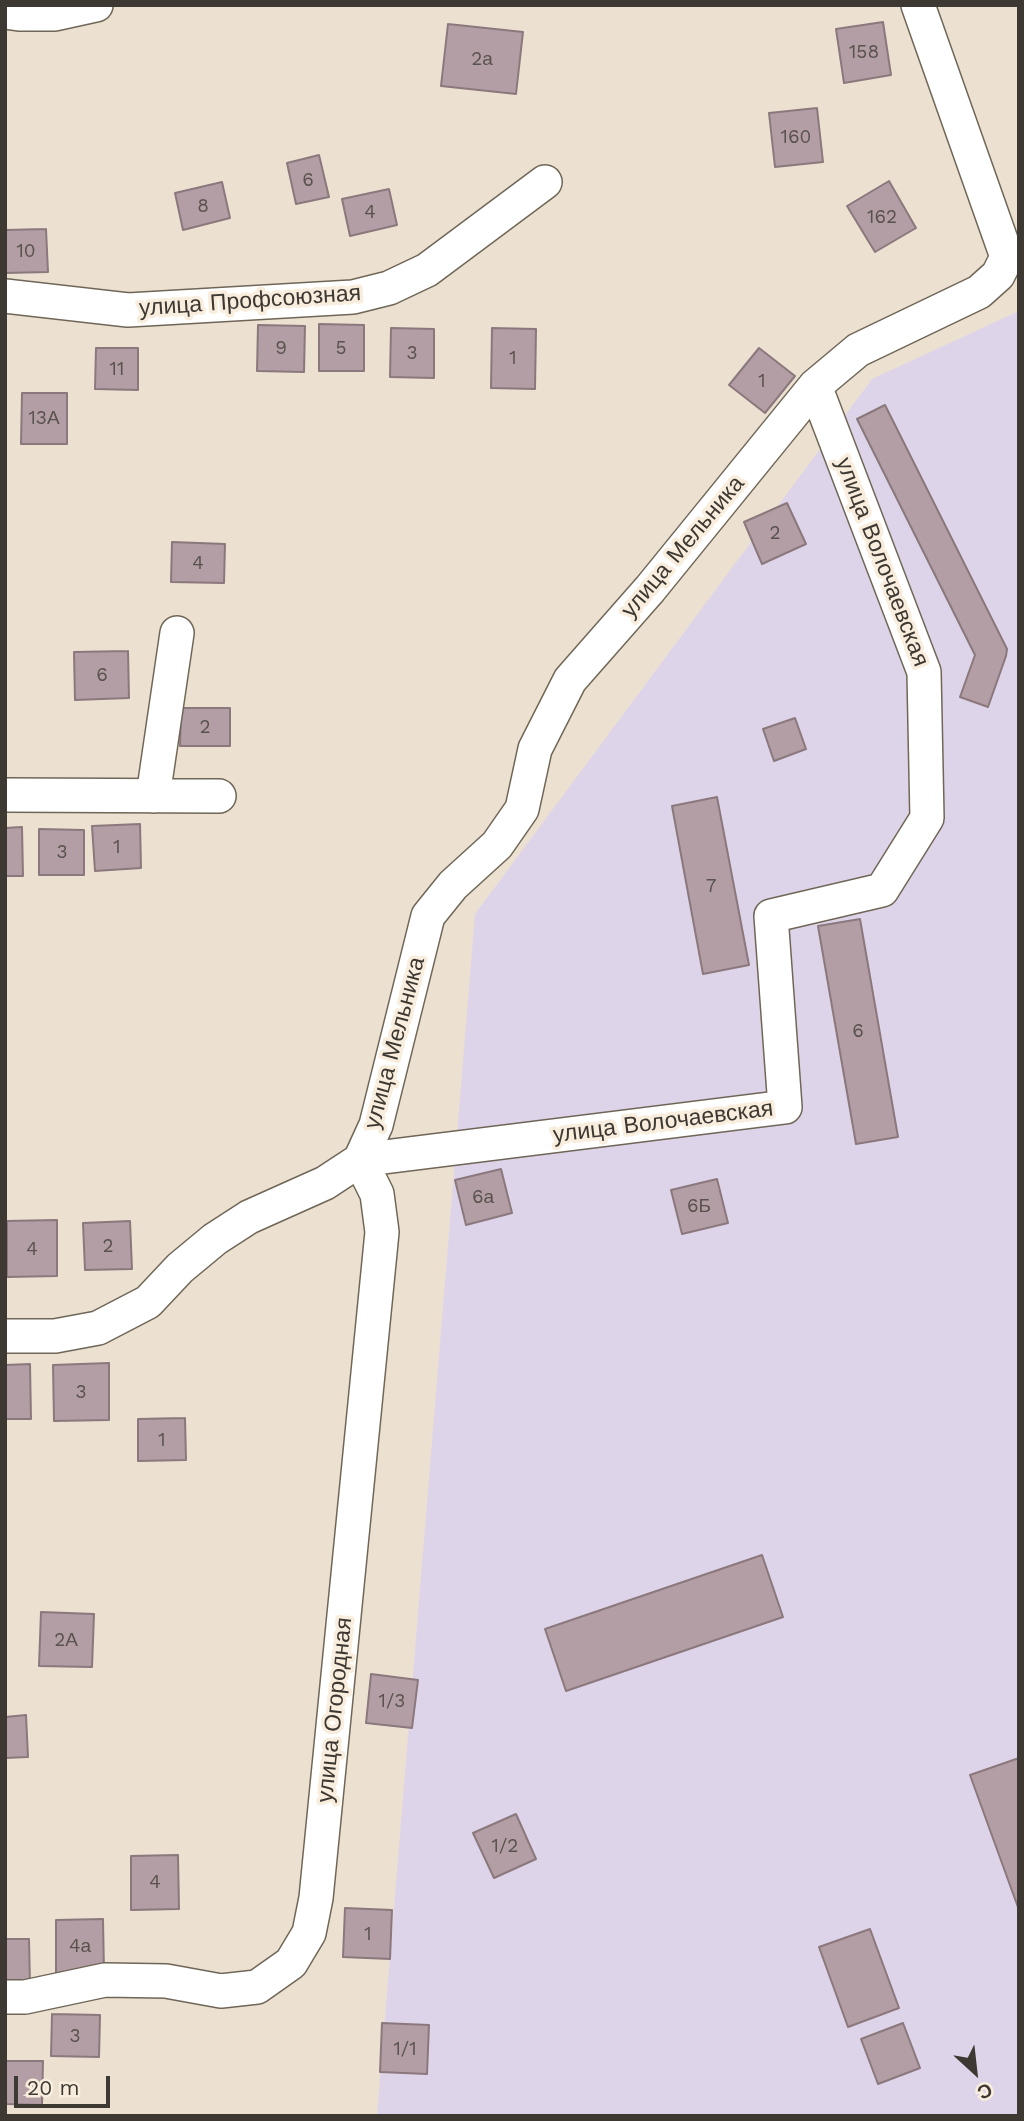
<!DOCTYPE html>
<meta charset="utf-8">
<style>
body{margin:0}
#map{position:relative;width:1024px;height:2121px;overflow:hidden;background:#ece1d1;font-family:"Work Sans",sans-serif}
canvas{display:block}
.frame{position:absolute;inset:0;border:7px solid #3d3932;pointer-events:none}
.north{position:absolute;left:940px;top:2037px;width:70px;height:70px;-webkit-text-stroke:5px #f9eede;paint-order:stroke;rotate:153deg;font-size:19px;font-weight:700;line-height:28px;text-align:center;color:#3d3932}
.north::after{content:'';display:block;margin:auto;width:24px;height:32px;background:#3d3932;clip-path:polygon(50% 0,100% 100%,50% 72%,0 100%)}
.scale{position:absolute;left:14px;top:2076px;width:96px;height:32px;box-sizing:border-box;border:4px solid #3d3932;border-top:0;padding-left:9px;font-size:21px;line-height:24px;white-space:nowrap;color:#3d3932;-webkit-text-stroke:5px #f9eede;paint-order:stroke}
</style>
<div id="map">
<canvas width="1024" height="2121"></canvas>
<div class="frame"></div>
<div class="north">С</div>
<div class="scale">20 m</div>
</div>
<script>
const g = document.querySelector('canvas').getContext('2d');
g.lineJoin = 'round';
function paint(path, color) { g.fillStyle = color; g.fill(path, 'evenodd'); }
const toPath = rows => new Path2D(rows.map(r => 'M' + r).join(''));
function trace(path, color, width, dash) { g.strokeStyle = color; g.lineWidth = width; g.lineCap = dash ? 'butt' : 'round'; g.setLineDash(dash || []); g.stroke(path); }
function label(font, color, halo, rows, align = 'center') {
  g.font = font + ' "Work Sans",sans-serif'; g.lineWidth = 7; g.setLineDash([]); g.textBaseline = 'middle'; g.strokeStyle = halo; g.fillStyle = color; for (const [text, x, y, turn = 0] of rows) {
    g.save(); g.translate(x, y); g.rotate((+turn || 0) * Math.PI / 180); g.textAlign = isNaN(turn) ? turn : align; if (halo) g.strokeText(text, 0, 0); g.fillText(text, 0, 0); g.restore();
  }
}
const industrial = toPath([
 [1019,311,1019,2116,377,2116,475,914,872,379]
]);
const building = toPath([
 [883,22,891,75,844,83,836,29,883,22],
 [448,24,523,32,516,94,441,86,448,24],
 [817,108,823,162,775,167,769,113,817,108],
 [319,155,329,197,296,204,287,163,319,155],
 [889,181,916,228,875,252,847,206,889,181],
 [222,182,230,218,183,230,175,193,222,182],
 [389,189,397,225,350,236,342,199,389,189],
 [46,229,48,272,5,273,5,230,46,229],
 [319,324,364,325,364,371,319,371,319,324],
 [258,325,305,326,304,372,257,371,258,325],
 [391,328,434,329,434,378,390,377,391,328],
 [492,328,536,329,535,389,491,388,492,328],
 [96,348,138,348,138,390,95,389,96,348],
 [759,348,795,376,765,413,729,385,759,348],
 [22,393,67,393,67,444,21,444,22,393],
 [885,405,1007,649,1006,656,988,707,960,697,975,655,857,419,885,405],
 [787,503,806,544,762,564,744,522,787,503],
 [172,542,225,544,224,583,171,582,172,542],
 [128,651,129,698,75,700,74,652,128,651],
 [181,708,230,708,230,746,180,746,181,708],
 [795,718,806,749,774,761,763,729,795,718],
 [717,797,749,965,703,974,672,806,717,797],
 [140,824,141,868,95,871,92,826,140,824],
 [22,827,23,876,5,876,5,828,22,827],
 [39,829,84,830,84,875,39,875,39,829],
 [860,919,898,1137,856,1144,818,926,860,919],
 [501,1169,512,1213,466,1225,455,1180,501,1169],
 [717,1179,728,1223,682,1234,671,1190,717,1179],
 [57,1220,57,1276,7,1277,7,1221,57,1220],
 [130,1221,132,1269,85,1270,83,1223,130,1221],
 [109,1363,109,1420,54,1421,53,1365,109,1363],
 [30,1364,31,1419,5,1419,5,1365,30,1364],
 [185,1418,186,1460,138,1461,138,1419,185,1418],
 [762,1555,783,1617,566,1691,545,1629,762,1555],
 [41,1612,94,1614,92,1667,39,1666,41,1612],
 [371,1674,418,1680,412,1728,366,1723,371,1674],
 [26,1715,28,1757,5,1758,5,1717,26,1715],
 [1019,1758,1019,1910,970,1775,1019,1758],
 [516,1814,536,1859,494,1878,473,1833,516,1814],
 [178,1855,179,1909,131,1910,131,1856,178,1855],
 [345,1908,392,1910,390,1959,343,1957,345,1908],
 [103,1919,104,1973,56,1974,56,1920,103,1919],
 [870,1929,899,2008,848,2027,819,1947,870,1929],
 [5,1939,29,1939,30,1985,5,1985,5,1939],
 [52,2014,100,2015,99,2057,51,2056,52,2014],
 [382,2023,429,2025,427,2074,380,2072,382,2023],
 [903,2023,920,2068,878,2084,861,2039,903,2023],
 [5,2061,43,2061,42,2105,5,2104,5,2061]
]);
const street = toPath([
 [5,12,19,14,55,14,96,5],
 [5,296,128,310,353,297,389,288,427,270,545,182],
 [5,795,219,796],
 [153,796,177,633],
 [5,1336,55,1336,98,1328,148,1302,180,1268,215,1239,249,1217,325,1183,360,1160,785,1107,771,916,882,890,927,818,924,672,815,386],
 [5,1997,25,1997,105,1980,166,1981,221,1991,257,1987,291,1963,309,1933,316,1898,382,1232,377,1194,360,1160,376,1125,428,916,453,885,497,845,522,809,535,749,570,680,650,589,815,386,858,350,979,292,998,275,1007,257,918,5]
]);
const numberNames = [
 ["158",864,52],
 ["2а",482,59],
 ["160",796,137],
 ["6",308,180],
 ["8",203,206],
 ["4",370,212],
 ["162",882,217],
 ["10",26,251],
 ["9",281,348],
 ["5",341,348],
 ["3",412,353],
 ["1",513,358],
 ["11",117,369],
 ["1",762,381],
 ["13А",44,418],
 ["2",775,533],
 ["4",198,563],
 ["6",102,675],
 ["2",205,727],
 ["1",117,847],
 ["3",62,852],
 ["7",711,886],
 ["6",858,1031],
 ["6а",483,1197],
 ["6Б",699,1206],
 ["2",108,1246],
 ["4",32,1249],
 ["3",81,1392],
 ["1",162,1440],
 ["2А",66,1640],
 ["1/3",392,1701],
 ["1/2",505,1846],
 ["4",155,1882],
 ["1",368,1934],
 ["4а",80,1946],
 ["3",75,2036],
 ["1/1",405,2049]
];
const streetNames = [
 ["улица Профсоюзная",250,301,-4],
 ["улица Мельника",683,547,-50],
 ["улица Волочаевская",882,562,69],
 ["улица Мельника",395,1043,-75],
 ["улица Волочаевская",663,1122,-7],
 ["улица Огородная",335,1710,-84]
];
paint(industrial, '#ded4e9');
paint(building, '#b29ea4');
trace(building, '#8b787d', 2);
trace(street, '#6f6657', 36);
trace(street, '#fff', 33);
label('19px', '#5a524e', null, numberNames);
label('23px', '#3d3932', '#f9eede', streetNames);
</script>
